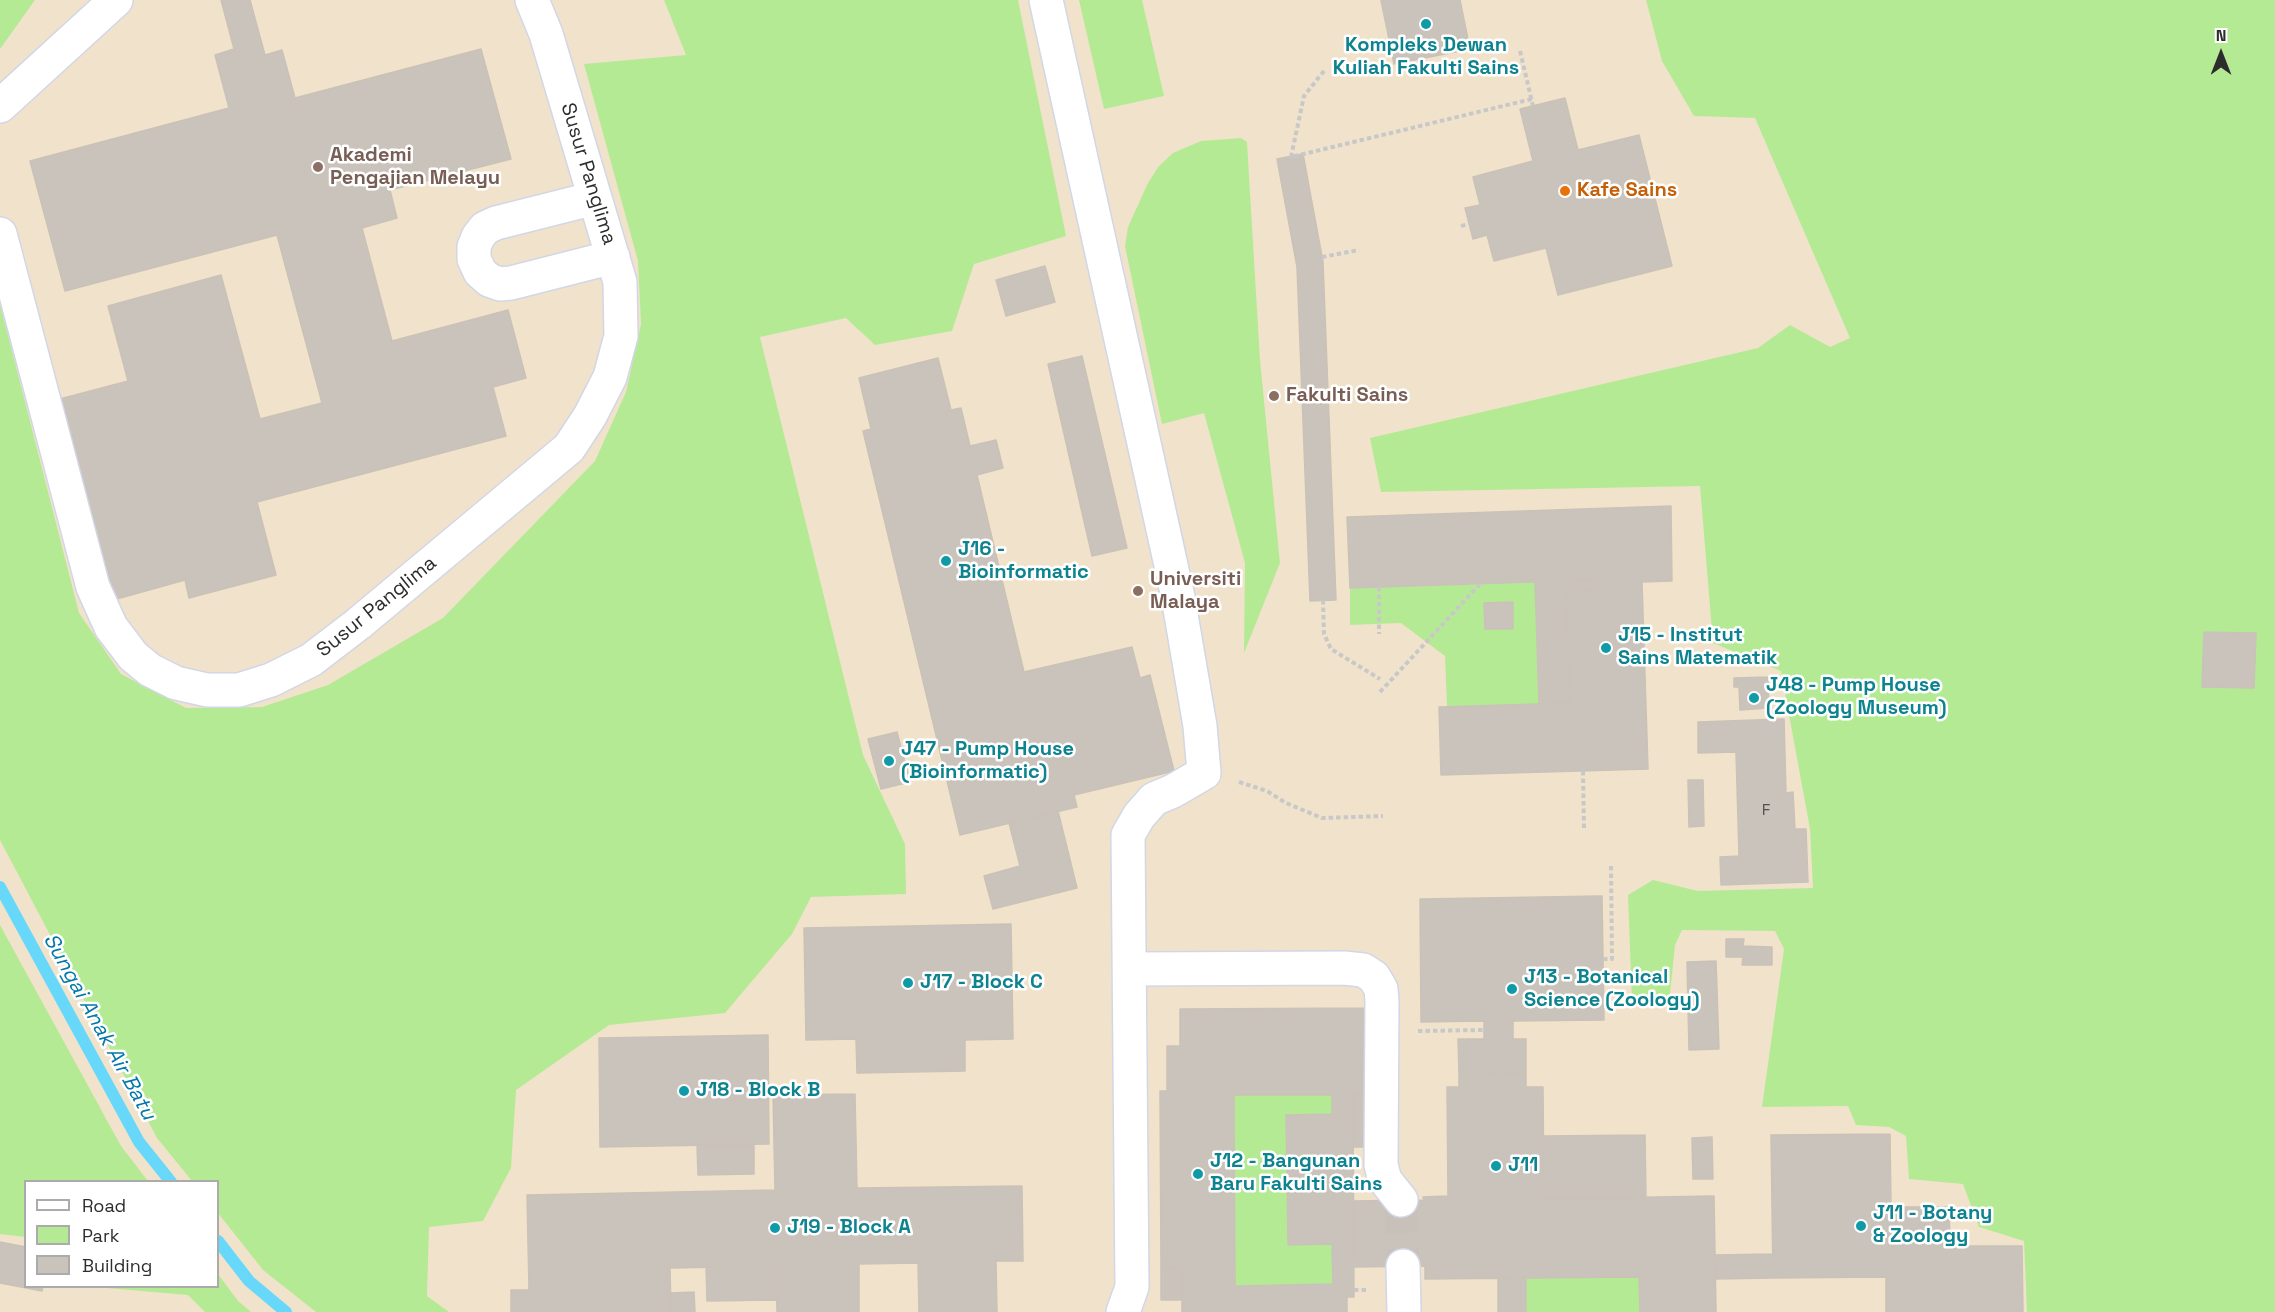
<!DOCTYPE html>
<style>
body{margin:0}
#map{position:relative;width:2275px;height:1312px;overflow:hidden;background:#efe6dd;font-family:"Space Grotesk",sans-serif}
canvas{display:block}
.legend{position:absolute;left:24px;top:1180px;width:195px;height:108px;box-sizing:border-box;background:#fff;border:2px solid #ababab;margin:0;padding:8px 10px;list-style:none;font-size:18px;color:#2c2c2c}
.legend li{display:flex;align-items:center;gap:12px;height:30px}
.legend b{width:30px;border:2px solid #ababab}
.north{position:absolute;left:2191px;top:24px;width:60px;height:60px;-webkit-text-stroke:4px #fff;paint-order:stroke;rotate:0deg;font-size:16px;font-weight:700;line-height:24px;text-align:center;color:#2c2c2c}
.north::after{content:'';display:block;margin:auto;width:21px;height:27px;background:#2c2c2c;clip-path:polygon(50% 0,100% 100%,50% 72%,0 100%)}
</style>
<div id="map">
<canvas width="2275" height="1312"></canvas>
<ul class="legend">
<li><b style="height:8px;background:#fff"></b>Road</li>
<li><b style="height:16px;background:#b5ea95"></b>Park</li>
<li><b style="height:16px;background:#cac3bc"></b>Building</li>
</ul>
<div class="north">N</div>
</div>
<script>
const g = document.querySelector('canvas').getContext('2d');
g.lineJoin = 'round';
function paint(path, color) { g.fillStyle = color; g.fill(path, 'evenodd'); }
const toPath = rows => new Path2D(rows.map(r => 'M' + r).join(''));
function trace(path, color, width, dash) { g.strokeStyle = color; g.lineWidth = width; g.lineCap = dash ? 'butt' : 'round'; g.setLineDash(dash || []); g.stroke(path); }
function label(font, color, halo, rows, align = 'center') {
  g.font = font + ' "Space Grotesk",sans-serif'; g.lineWidth = 5; g.setLineDash([]); g.textBaseline = 'middle'; g.strokeStyle = halo; g.fillStyle = color; for (const [text, x, y, turn = 0] of rows) {
    g.save(); g.translate(x, y); g.rotate((+turn || 0) * Math.PI / 180); g.textAlign = isNaN(turn) ? turn : align; if (halo) g.strokeText(text, 0, 0); g.fillText(text, 0, 0); g.restore();
  }
}
const education = toPath([
 [0,0,2275,0,2275,1312,0,1312],
 [26,1182,218,1182,218,1286,26,1286]
]);
const green = toPath([
 [0,0,35,0,0,49],
 [664,0,1018,0,1066,236,974,264,952,331,875,345,846,318,760,337,863,755,905,844,906,894,811,897,792,934,725,1013,609,1025,516,1090,511,1168,483,1221,429,1227,427,1296,449,1312,316,1312,263,1270,218,1213,218,1182,192,1181,157,1138,0,840,0,304,79,613,121,674,186,708,262,707,328,685,443,618,595,461,626,392,641,324,638,261,584,64,686,55],
 [1079,0,1142,0,1164,96,1104,109],
 [1646,0,2275,0,2275,1312,2027,1312,2024,1241,1979,1227,1963,1184,1909,1179,1906,1136,1889,1127,1856,1125,1848,1106,1762,1107,1784,949,1775,931,1682,930,1675,945,1669,1004,1632,1003,1628,895,1653,880,1698,891,1813,888,1810,829,1781,671,1713,643,1700,486,1381,492,1370,438,1758,348,1790,325,1830,347,1850,338,1755,118,1694,116,1662,61],
 [1241,138,1247,142,1260,360,1280,563,1244,653,1245,563,1204,413,1162,424,1125,246,1128,227,1148,183,1159,166,1173,153,1201,141],
 [1535,582,1539,704,1447,707,1445,656,1401,623,1350,625,1350,588],
 [0,925,121,1146,148,1181,26,1182,25,1237,0,1234],
 [1234,1095,1332,1095,1332,1114,1286,1116,1288,1245,1332,1244,1333,1284,1235,1286],
 [218,1274,238,1301,251,1312,205,1312,188,1295,95,1287,218,1286],
 [1639,1277,1640,1312,1526,1312,1526,1278]
]);
const stream = toPath([
 [0,887,139,1142,171,1182],
 [218,1241,249,1281,286,1312]
]);
const building = toPath([
 [221,0,250,0,265,55,282,50,295,98,481,49,511,159,390,190,397,218,362,228,392,341,508,310,526,378,493,387,506,436,257,502,276,575,189,598,185,580,113,600,60,399,128,381,108,306,221,275,260,419,322,403,277,235,65,291,30,161,229,108,215,55,234,49,221,0],
 [1381,0,1460,0,1470,49,1394,64,1381,0],
 [1565,98,1578,150,1639,135,1672,266,1558,295,1546,248,1494,261,1487,235,1473,239,1465,208,1480,205,1473,177,1533,161,1520,109,1565,98],
 [1303,154,1323,262,1336,600,1310,601,1297,267,1277,159,1303,154],
 [1045,266,1055,302,1006,316,996,280,1045,266],
 [1082,356,1127,548,1092,556,1048,364,1082,356],
 [938,358,951,410,961,408,970,446,996,440,1003,468,977,475,1024,672,1132,647,1140,678,1150,675,1174,771,1074,795,1077,807,960,835,863,431,871,429,859,378,938,358],
 [1671,506,1672,581,1642,582,1648,769,1441,775,1439,707,1570,703,1566,592,1592,591,1592,580,1350,588,1347,517,1671,506],
 [1592,580,1592,591,1566,592,1570,703,1539,704,1535,582,1592,580],
 [1513,602,1513,629,1485,629,1484,603,1513,602],
 [2204,632,2256,633,2254,688,2202,687,2204,632],
 [1768,677,1769,708,1740,710,1739,687,1734,687,1734,678,1768,677],
 [1784,719,1786,793,1793,792,1795,829,1806,829,1808,882,1721,885,1720,857,1739,856,1736,752,1698,753,1698,722,1784,719],
 [897,732,910,782,881,789,868,739,897,732],
 [1688,780,1703,780,1704,826,1689,827,1688,780],
 [1058,811,1077,888,993,909,984,876,1020,866,1009,823,1058,811],
 [1602,896,1604,1020,1513,1021,1513,1039,1526,1039,1526,1073,1459,1075,1458,1039,1484,1039,1484,1021,1421,1022,1420,899,1602,896],
 [1011,924,1013,1039,965,1040,965,1071,857,1073,856,1039,806,1040,804,928,1011,924],
 [1726,939,1744,939,1743,946,1772,947,1772,965,1742,965,1743,957,1726,957,1726,939],
 [1716,961,1719,1049,1689,1050,1687,962,1716,961],
 [1370,1008,1371,1094,1353,1095,1354,1297,1347,1297,1347,1312,1182,1312,1182,1268,1161,1268,1160,1091,1167,1091,1167,1046,1180,1046,1180,1009,1370,1008],
 [1234,1095,1332,1095,1332,1114,1286,1115,1288,1245,1332,1244,1333,1284,1235,1286,1234,1095],
 [768,1035,769,1144,600,1147,599,1038,768,1035],
 [1526,1073,1526,1087,1543,1087,1544,1199,1714,1196,1716,1312,1640,1312,1639,1277,1425,1279,1425,1266,1354,1267,1354,1201,1424,1200,1423,1197,1448,1196,1447,1087,1459,1087,1459,1075,1526,1073],
 [855,1094,857,1188,1022,1186,1023,1261,996,1261,997,1312,919,1312,918,1263,859,1264,859,1312,777,1312,776,1266,670,1268,671,1312,511,1312,511,1290,529,1290,527,1195,775,1190,773,1095,855,1094],
 [1374,1094,1374,1147,1353,1147,1353,1095,1374,1094],
 [1890,1134,1891,1207,1949,1207,1950,1246,2022,1246,2023,1312,1886,1312,1886,1277,1773,1278,1771,1135,1890,1134],
 [1645,1135,1646,1198,1544,1199,1544,1136,1645,1135],
 [1712,1137,1713,1179,1693,1179,1692,1138,1712,1137],
 [697,1145,754,1145,754,1174,698,1175,697,1145],
 [0,1242,26,1247,26,1286,43,1286,42,1291,0,1283,0,1242],
 [1773,1254,1773,1278,1716,1279,1715,1255,1773,1254],
 [776,1266,776,1300,707,1301,706,1267,776,1266],
 [1161,1268,1182,1268,1182,1300,1161,1300,1161,1268],
 [1526,1278,1526,1312,1498,1312,1498,1279,1526,1278],
 [694,1292,695,1312,671,1312,671,1293,694,1292]
]);
const minorTunnel = toPath([
 [1401,1200,1403,1266]
]);
const path = toPath([
 [1520,51,1533,106],
 [1324,71,1304,96,1291,157,1532,99],
 [1461,226,1469,224],
 [1322,257,1359,250],
 [1379,587,1379,634],
 [1323,600,1324,634,1331,649,1380,679],
 [1380,692,1480,584],
 [1583,771,1584,829],
 [1239,782,1267,791,1286,803,1322,818,1383,816],
 [1603,959,1612,959,1611,864],
 [1418,1031,1484,1030],
 [1354,1290,1368,1290]
]);
const minor = toPath([
 [1046,0,1178,597,1200,726,1204,773,1173,791,1154,799,1139,816,1128,835,1132,1287,1123,1312],
 [0,106,116,0],
 [595,198,496,223,485,228,478,237,474,247,474,259,480,272,489,280,500,284,511,283,613,257],
 [0,234,93,587,111,627,133,656,150,670,176,683,207,690,239,690,271,680,311,660,358,624,569,448,590,416,610,377,621,336,620,282,546,34,532,0],
 [1130,969,1344,968,1363,970,1374,977,1381,989,1382,1001,1381,1165,1385,1180,1401,1200],
 [1403,1266,1404,1312]
]);
const markers = [
 [1426,24,6,"#0f9aa8"],
 [318,167,6,"#8d6e63"],
 [1565,191,6,"#e8710a"],
 [1274,396,6,"#8d6e63"],
 [946,561,6,"#0f9aa8"],
 [1138,591,6,"#8d6e63"],
 [1606,648,6,"#0f9aa8"],
 [1754,698,6,"#0f9aa8"],
 [889,761,6,"#0f9aa8"],
 [908,983,6,"#0f9aa8"],
 [1512,989,6,"#0f9aa8"],
 [684,1091,6,"#0f9aa8"],
 [1496,1166,6,"#0f9aa8"],
 [1198,1174,6,"#0f9aa8"],
 [1861,1226,6,"#0f9aa8"],
 [775,1228,6,"#0f9aa8"]
];
const numberNames = [
 ["F",1766,811]
];
const cultureNames = [
 ["Kompleks Dewan",1426,46,"center"],
 ["Kuliah Fakulti Sains",1426,69,"center"],
 ["J16 -",958,550],
 ["Bioinformatic",958,573],
 ["J15 - Institut",1618,636],
 ["Sains Matematik",1618,659],
 ["J48 - Pump House",1766,686],
 ["(Zoology Museum)",1766,709],
 ["J47 - Pump House",901,750],
 ["(Bioinformatic)",901,773],
 ["J13 - Botanical",1524,978],
 ["Science (Zoology)",1524,1001],
 ["J17 - Block C",920,983],
 ["J18 - Block B",696,1091],
 ["J12 - Bangunan",1210,1162],
 ["Baru Fakulti Sains",1210,1185],
 ["J11",1508,1166],
 ["J11 - Botany",1873,1214],
 ["& Zoology",1873,1237],
 ["J19 - Block A",787,1228]
];
const educationNames = [
 ["Akademi",330,156],
 ["Pengajian Melayu",330,179],
 ["Fakulti Sains",1286,396],
 ["Universiti",1150,580],
 ["Malaya",1150,603]
];
const streetNames = [
 ["Susur Panglima",588,174,73],
 ["Susur Panglima",377,607,-39]
];
const foodNames = [
 ["Kafe Sains",1577,191]
];
const waterNames = [
 ["Sungai Anak Air Batu",99,1027,61]
];
paint(education, '#f1e3cb');
paint(green, '#b5ea95');
trace(stream, '#67d8f9', 12);
paint(building, '#cac3bc');
trace(building, '#cac2b6', 1.5);
trace(minorTunnel, '#c8c1ba', 33, [33, 16]);
trace(minor, '#d2d6e6', 36);
trace(path, '#c8c8c8', 4, [4.5, 3]);
trace(minor, '#fff', 33);
for (const [x, y, r, color] of markers) { const dot = new Path2D(); dot.arc(x, y, r, 0, 2 * Math.PI); g.fillStyle = color; g.fill(dot); trace(dot, '#fff', 2); }
label('16px', '#545250', null, numberNames);
label('bold 20px', '#0d838f', '#fff', cultureNames, 'left');
label('bold 20px', '#785e54', '#fff', educationNames, 'left');
label('20px', '#2c2c2c', '#fff', streetNames);
label('bold 20px', '#c56008', '#fff', foodNames, 'left');
label('italic 21px', '#0177aa', '#fff', waterNames);
</script>
